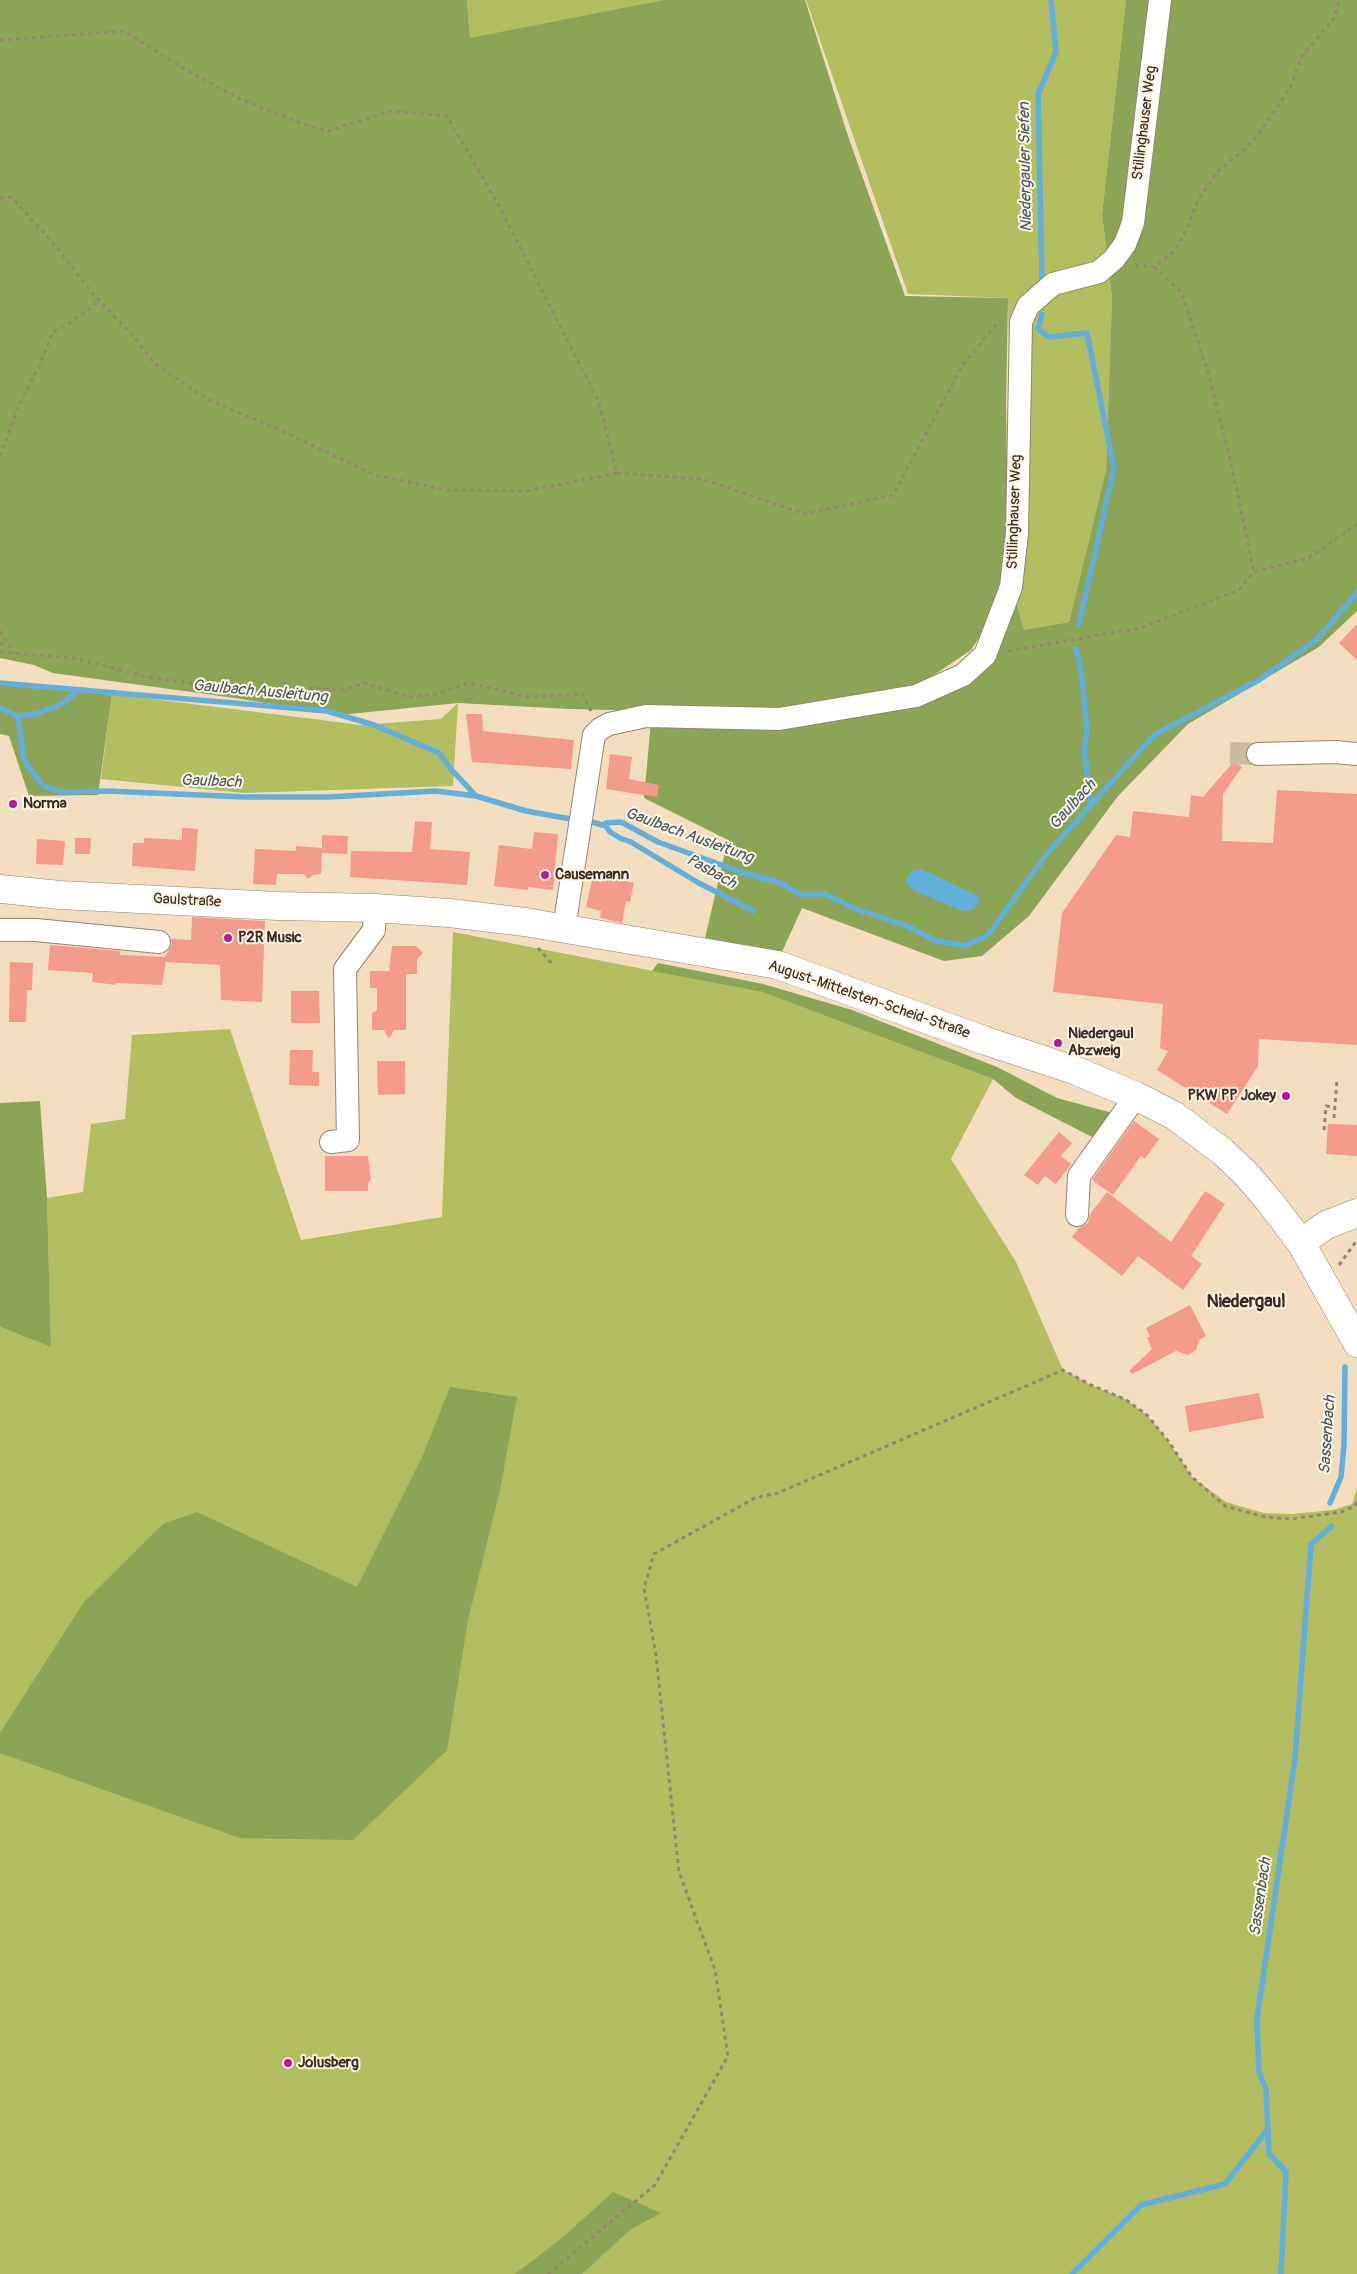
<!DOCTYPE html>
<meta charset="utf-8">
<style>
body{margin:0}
canvas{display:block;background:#f2debe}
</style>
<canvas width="1357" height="2274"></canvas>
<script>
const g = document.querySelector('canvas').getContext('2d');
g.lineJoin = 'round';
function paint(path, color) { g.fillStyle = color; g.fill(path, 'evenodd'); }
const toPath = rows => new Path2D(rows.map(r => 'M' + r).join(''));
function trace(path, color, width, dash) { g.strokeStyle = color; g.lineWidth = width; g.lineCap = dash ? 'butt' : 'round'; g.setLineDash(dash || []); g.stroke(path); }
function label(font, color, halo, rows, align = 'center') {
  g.font = font + ' Pangolin,sans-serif'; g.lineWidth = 4; g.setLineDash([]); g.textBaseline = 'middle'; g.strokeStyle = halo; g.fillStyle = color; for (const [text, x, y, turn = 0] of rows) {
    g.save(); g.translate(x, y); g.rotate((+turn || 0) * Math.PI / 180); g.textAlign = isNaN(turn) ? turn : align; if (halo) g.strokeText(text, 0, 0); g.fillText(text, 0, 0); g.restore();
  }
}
const green = toPath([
 [467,0,663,0,470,39],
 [806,0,1126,0,1102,214,1112,297,1106,470,1069,622,1024,630,1013,591,1008,298,908,294],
 [112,694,361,725,441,719,458,703,453,786,244,793,101,779],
 [453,932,762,992,993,1079,951,1159,1016,1262,1063,1370,1091,1385,1125,1399,1147,1415,1169,1442,1192,1477,1226,1502,1264,1513,1292,1514,1333,1510,1352,1504,1357,1488,1357,2274,0,2274,0,1327,51,1347,47,1198,83,1192,91,1124,125,1119,132,1035,230,1029,301,1240,442,1217]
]);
const forest = toPath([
 [0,0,467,0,470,38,663,0,805,0,848,136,905,296,1008,298,1006,405,1009,591,971,650,925,681,970,660,1013,591,1024,630,1069,622,1106,470,1112,297,1102,214,1126,0,1357,0,1357,611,1319,647,1188,724,1118,796,1029,916,982,956,944,961,802,908,781,954,705,938,728,840,644,798,651,721,727,723,912,686,748,713,569,709,458,703,340,715,235,698,53,673,34,665,0,658],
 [0,684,112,694,98,795,29,796,9,736,0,734],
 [658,963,763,984,852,1010,997,1067,1057,1098,1116,1114,1096,1139,1016,1098,993,1079,762,992,652,971],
 [40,1101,47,1198,51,1347,0,1327,0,1103],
 [450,1387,517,1397,500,1490,468,1620,447,1750,353,1840,240,1838,0,1753,0,1733,84,1602,163,1524,197,1512,357,1587,423,1455],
 [613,2192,661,2213,631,2229,582,2274,515,2274,561,2239]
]);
const water = toPath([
 [922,869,976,895,980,901,973,910,962,911,913,890,906,882,910,872]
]);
const stream = toPath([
 [1042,278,1038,95,1056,52,1051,0],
 [1042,314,1038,329,1049,337,1087,333,1114,468,1079,624],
 [1076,649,1081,669,1087,731,1084,749,1091,805],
 [0,683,327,711,374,725,439,753,450,768,476,796,526,811,576,820],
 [0,708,18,716,24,760,43,786,61,792,107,791,245,797,329,797,436,791,476,796],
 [18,716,35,714,62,704,79,690],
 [585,820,606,826,606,823,621,822,658,842,738,871,778,882,800,894,825,894,856,909,908,926,934,940,964,946,987,936,1046,855,1154,735,1259,680,1315,641,1357,593],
 [606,826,610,832,620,838,631,842,697,882,753,911],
 [1330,1503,1341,1477,1344,1445,1345,1367],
 [1072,2274,1141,2205,1225,2184,1268,2129],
 [1281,2274,1286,2172,1269,2154,1266,2089,1259,2073,1257,2019,1295,1758,1311,1544,1332,1526]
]);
const building = toPath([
 [1357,624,1357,660,1339,643],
 [466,714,482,714,483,731,574,740,571,769,472,762],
 [610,754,632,757,629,779,659,785,657,797,606,789],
 [1234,761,1242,767,1223,794,1222,841,1273,843,1277,790,1357,794,1357,1045,1259,1039,1258,1066,1227,1114,1157,1070,1168,1051,1160,1048,1163,1004,1053,992,1062,913,1116,835,1130,837,1133,811,1189,817,1191,795,1203,797],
 [415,821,432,822,430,849,470,852,467,885,350,877,351,851,412,852],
 [182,828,198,829,195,871,132,866,133,843,144,843,144,838,182,840],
 [534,832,558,834,553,890,528,887,528,890,494,886,499,845,532,849],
 [322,835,348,836,347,854,322,853,321,874,313,875,308,879,304,874,277,874,276,885,253,884,255,849,296,851,296,846,322,848],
 [75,838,91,838,90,854,75,854],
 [37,839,65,841,63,865,36,864],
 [603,876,634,883,630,902,626,901,622,923,600,918,601,911,586,907,592,880,602,882],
 [192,917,265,921,262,1002,221,1000,220,965,166,962,162,985,116,983,116,985,92,982,93,973,48,970,50,945,120,951,120,955,165,957,172,944,171,939,191,940],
 [392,946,416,946,423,953,417,959,417,974,406,974,406,1030,394,1030,389,1039,384,1030,372,1030,372,1013,377,1010,377,988,370,988,370,971,389,971],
 [10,962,33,963,32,990,27,990,26,1022,9,1022],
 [291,991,319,991,320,1023,291,1023],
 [290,1050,313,1050,312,1072,319,1072,319,1086,289,1085],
 [377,1061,405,1061,405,1094,378,1095],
 [1134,1121,1159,1139,1145,1159,1141,1156,1113,1195,1092,1180],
 [1328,1124,1357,1125,1357,1156,1326,1154],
 [1059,1132,1072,1143,1061,1156,1071,1164,1056,1184,1045,1176,1038,1185,1024,1175],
 [325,1156,368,1156,371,1180,368,1183,368,1191,325,1191],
 [1205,1191,1225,1204,1191,1256,1202,1264,1183,1290,1138,1256,1122,1276,1072,1237,1079,1228,1088,1223,1090,1214,1107,1192,1171,1242],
 [1190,1305,1206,1336,1199,1340,1196,1350,1188,1355,1176,1351,1132,1374,1129,1371,1152,1349,1147,1338,1150,1336,1146,1328],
 [1259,1393,1264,1418,1189,1432,1185,1406]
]);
const minorTunnel = toPath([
 [1230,753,1258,754]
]);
const path = toPath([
 [0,40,124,31,183,68,238,98,300,123,328,131,392,111,447,116,499,206,598,400,617,473,702,479,805,514,893,495,962,366,1000,320],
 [0,198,11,197,50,239,92,293,134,337,154,363,207,399,280,430,375,475,447,490,526,491,617,473],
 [1135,265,1154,267,1174,252,1187,228,1198,200,1218,171,1245,149,1262,129,1290,88,1302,56,1335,17,1336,8,1341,0],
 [1154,267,1181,292,1184,300,1208,372,1232,467,1254,572],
 [0,456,20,403,39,366,53,332,68,324,100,301],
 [0,631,14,653],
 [0,645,4,642,4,638],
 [1008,651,1140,628,1239,590,1254,572,1309,558,1357,524],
 [0,652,73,658,152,678,243,690,307,688,343,690,365,683,408,697,436,694,469,683,527,697,582,694,592,713],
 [538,948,554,966],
 [1334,1118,1337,1080],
 [1324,1130,1326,1106,1335,1107],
 [1339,1265,1357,1240],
 [548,2274,655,2185,728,2056,715,1970,679,1872,656,1655,644,1588,654,1554,755,1498,778,1493,1063,1370,1091,1385,1125,1399,1147,1415,1169,1442,1192,1477,1225,1506,1265,1517,1291,1519,1341,1512,1355,1506,1357,1501]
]);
const minor = toPath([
 [1258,754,1335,752,1357,754],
 [564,928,594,735,600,729,609,724,646,716,779,719,916,696,963,675,985,655,1011,587,1017,533,1021,322,1028,306,1053,284,1099,272,1114,259,1125,244,1133,223,1160,0],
 [0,930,36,930,159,942],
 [331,1142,348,1140,345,969,374,930,375,908],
 [1077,1215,1079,1176,1136,1096]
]);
const major = toPath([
 [0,889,60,895,278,906,375,908,449,913,525,922,778,965,983,1040,1074,1070,1136,1096,1175,1116,1223,1152,1246,1174,1270,1202,1301,1243,1357,1343],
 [1301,1243,1326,1225,1357,1213]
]);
const markers = [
 [13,804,5,"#b5179e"],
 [545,875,5,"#b5179e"],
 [228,938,5,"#b5179e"],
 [1058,1043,5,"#b5179e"],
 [1286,1096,5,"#b5179e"],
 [288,2063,5,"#b5179e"]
];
const streetNames = [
 ["Stillinghauser Weg",1145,123,-83],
 ["Stillinghauser Weg",1015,512,-88],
 ["Gaulstraße",187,901,3],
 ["August-Mittelsten-Scheid-Straße",869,1000,19]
];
const poiNames = [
 ["Norma",23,804],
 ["Causemann",555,875],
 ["P2R Music",238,938],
 ["Niedergaul",1068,1034],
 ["Abzweig",1068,1051],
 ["PKW PP Jokey",1276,1096,"right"],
 ["Jolusberg",298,2063]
];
const waterNames = [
 ["Niedergauler Siefen",1026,167,-91],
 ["Gaulbach Ausleitung",260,692,5],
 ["Gaulbach",211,782,2],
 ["Gaulbach",1073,805,-48],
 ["Gaulbach Ausleitung",689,836,20],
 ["Pasbach",711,872,29],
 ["Sassenbach",1328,1435,-86],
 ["Sassenbach",1261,1897,-82]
];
const quarterNames = [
 ["Niedergaul",1246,1302]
];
paint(green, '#b1bd5e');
paint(forest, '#8ca455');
paint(water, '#62afdb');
trace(stream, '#62afdb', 5.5);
paint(building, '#f29b8a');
trace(minorTunnel, '#cdba9e', 22, [22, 11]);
trace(minor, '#96846e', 24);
trace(major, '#96846e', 29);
trace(path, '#96846e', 3, [4, 4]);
trace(minor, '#fff', 22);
trace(major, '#fff', 28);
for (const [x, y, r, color] of markers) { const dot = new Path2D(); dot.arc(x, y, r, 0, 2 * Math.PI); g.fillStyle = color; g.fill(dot); trace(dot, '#fcf5e5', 2); }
label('15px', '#3b2a1e', '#fcf5e5', streetNames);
label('bold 15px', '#3b2a1e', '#fcf5e5', poiNames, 'left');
label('italic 16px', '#495960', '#fcf5e5', waterNames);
label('bold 18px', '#3b2a1e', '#fcf5e5', quarterNames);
</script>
